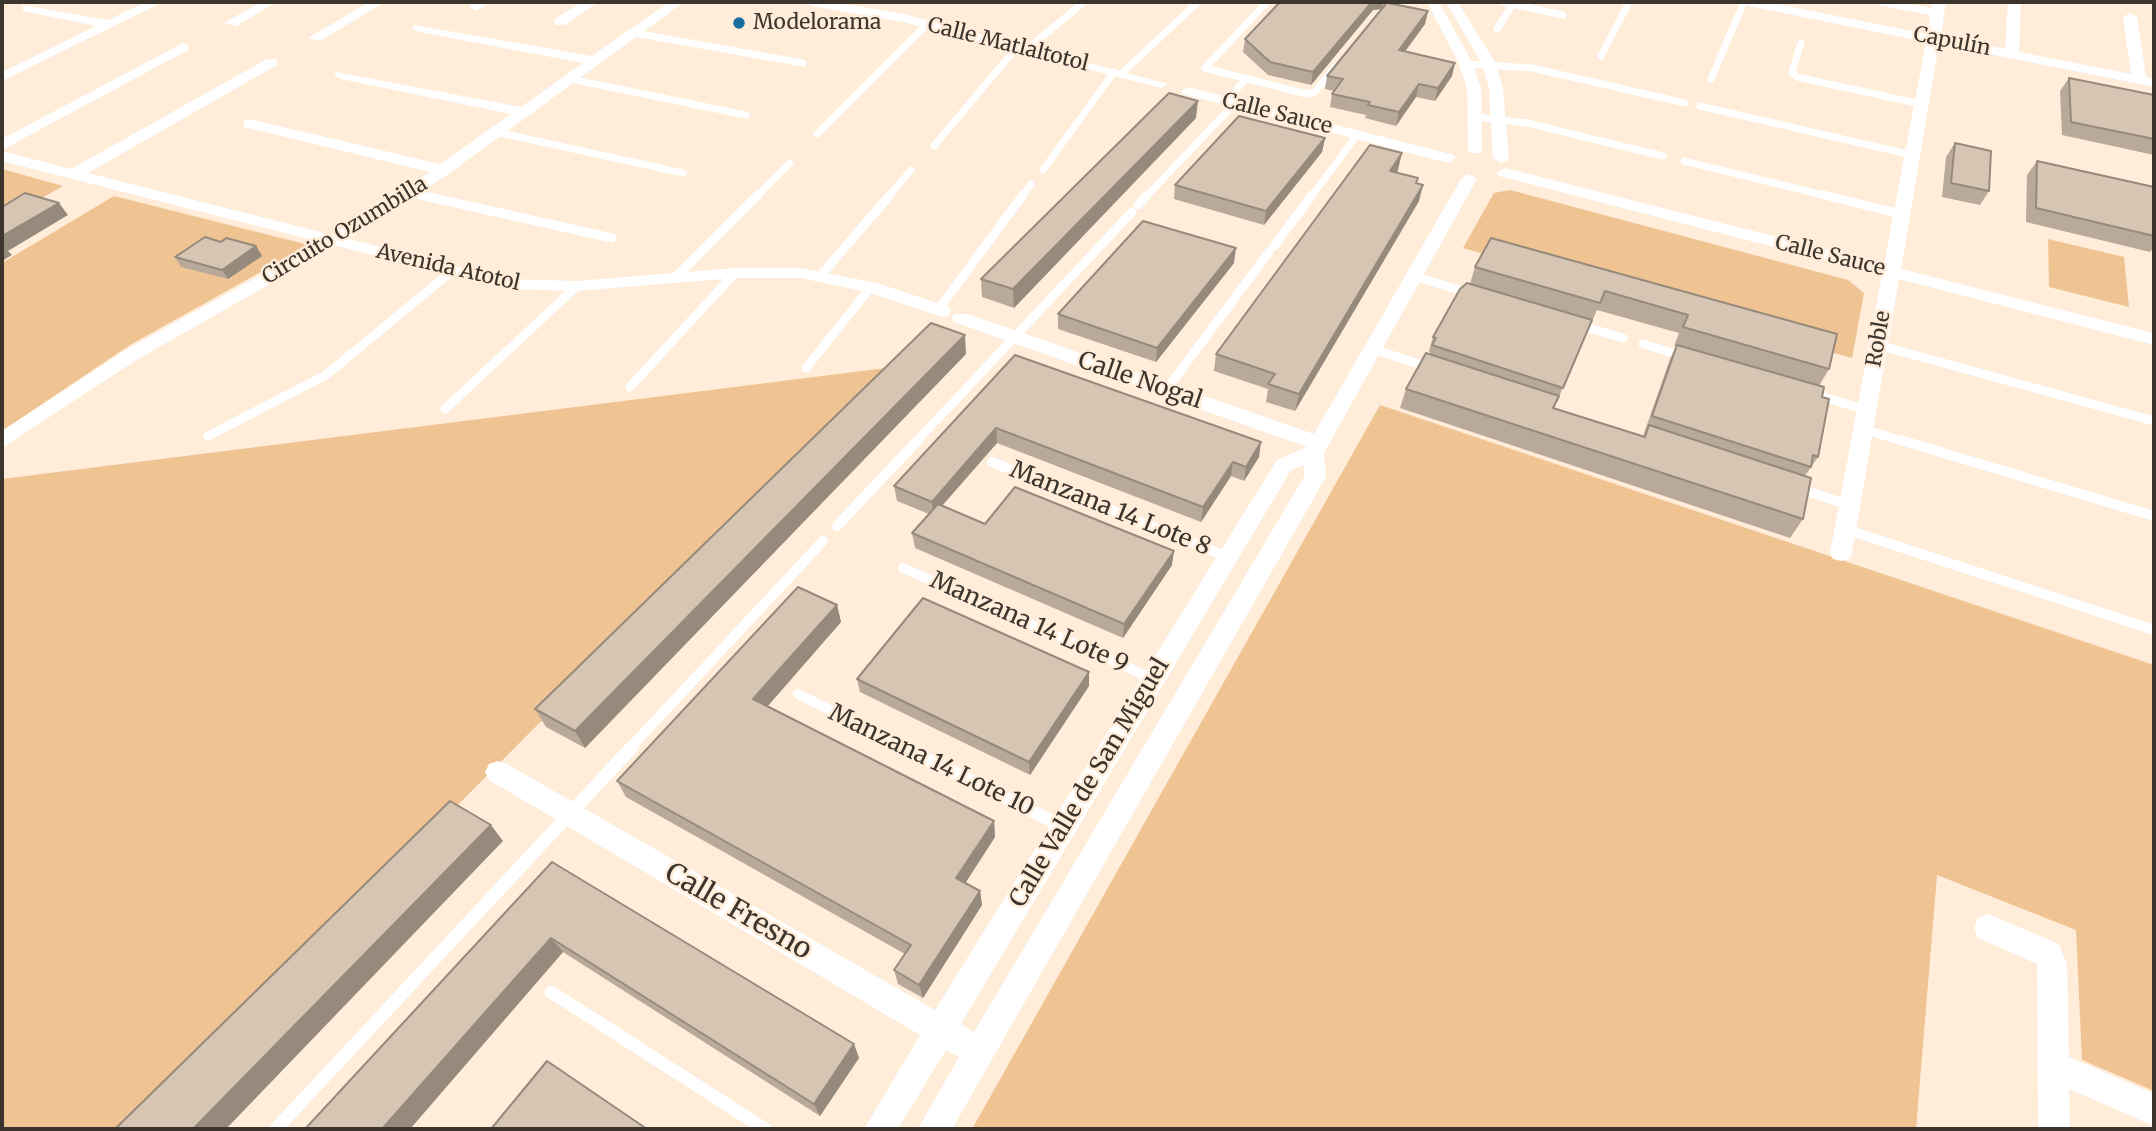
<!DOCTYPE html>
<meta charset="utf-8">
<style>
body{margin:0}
#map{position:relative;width:2156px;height:1131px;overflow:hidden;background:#ffecd9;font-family:Merriweather,serif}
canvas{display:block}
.frame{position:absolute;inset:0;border:4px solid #3c352e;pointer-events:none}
</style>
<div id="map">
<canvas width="2156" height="1131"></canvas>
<div class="frame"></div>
</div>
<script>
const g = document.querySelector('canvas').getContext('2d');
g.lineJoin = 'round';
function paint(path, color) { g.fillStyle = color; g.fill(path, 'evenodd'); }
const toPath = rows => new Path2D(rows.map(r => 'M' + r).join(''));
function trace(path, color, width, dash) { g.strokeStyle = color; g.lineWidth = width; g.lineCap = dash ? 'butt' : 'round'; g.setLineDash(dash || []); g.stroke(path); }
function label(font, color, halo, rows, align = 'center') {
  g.font = font + ' Merriweather,serif'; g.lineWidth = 5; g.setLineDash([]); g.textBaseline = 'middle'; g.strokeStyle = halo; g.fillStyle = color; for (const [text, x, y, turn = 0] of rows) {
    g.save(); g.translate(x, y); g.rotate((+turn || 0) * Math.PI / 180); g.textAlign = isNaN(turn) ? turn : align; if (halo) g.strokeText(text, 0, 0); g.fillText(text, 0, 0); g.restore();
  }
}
const green = toPath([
 [2,169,63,186,2,220],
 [1510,190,1848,280,1864,293,1852,358,1463,248,1494,193],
 [114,196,309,245,130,345,2,431,2,263],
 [2048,239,2124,257,2129,307,2049,287],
 [894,367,135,1129,2,1129,2,479],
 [1380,405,2154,665,2154,1091,2082,1060,2076,930,1937,875,1916,1129,972,1129]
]);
const serviceFar3 = toPath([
 [1267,2,1205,68,1306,94,1315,92,1334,68],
 [1503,2,1563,15],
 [1881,2,1938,13],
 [1497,29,1513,4],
 [634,33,803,63],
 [1801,43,1792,72,1797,77,1921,104],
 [1026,50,1084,2],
 [1601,56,1629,2],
 [1466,64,1532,68,1685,103],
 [1121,74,1198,2],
 [570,79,746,115],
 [1711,79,1744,2],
 [1226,101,1246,79],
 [1700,106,1912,155],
 [1477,117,1527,123,1663,156],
 [496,132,683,173],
 [817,134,927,24],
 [934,146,1017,47],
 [1684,161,1831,197],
 [1043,170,1114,72],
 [411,193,428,197],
 [756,197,790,163],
 [888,197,911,170],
 [1022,197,1031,184],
 [1146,197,1235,103],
 [1311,197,1357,135]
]);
const serviceFar2 = toPath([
 [420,195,612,238],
 [1824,195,1901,214],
 [1138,205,1147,195],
 [1274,246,1312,195],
 [821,275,890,195],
 [1414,276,1472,294],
 [675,278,758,195],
 [938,310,1023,195],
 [1578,325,1623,338],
 [1643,344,1686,357],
 [1878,345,2154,421],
 [1373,349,1434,369],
 [806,368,871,287],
 [630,387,735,273],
 [1166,390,1269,252],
 [1809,393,1867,410],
 [445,409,577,286],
 [1863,429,1906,442],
 [208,436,326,375,452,271],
 [916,442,1132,212]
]);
const serviceFar1 = toPath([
 [1900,440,2154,516],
 [992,462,1228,557],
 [1797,488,1849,505],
 [837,526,918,440],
 [1845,529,2154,630],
 [903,568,1154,679],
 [798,694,907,748],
 [630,748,823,541]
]);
const service = toPath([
 [903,747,1064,827],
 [551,992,765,1129],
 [276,1129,632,747]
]);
const minor = toPath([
 [146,2,163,2,2,81,2,72,96,26,23,11,23,5,108,20,146,2],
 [261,2,277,2,236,26,224,23,261,2],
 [369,2,385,2,320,41,308,38,369,2],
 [475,2,491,2,476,11,469,7,475,2],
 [582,2,598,2,565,25,555,25,555,19,582,2],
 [669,2,684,2,450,173,349,239,505,279,577,281,735,268,801,268,877,283,949,307,951,311,949,315,942,317,867,292,801,278,735,278,577,291,505,289,337,246,138,359,2,448,2,431,124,351,320,242,2,161,2,151,71,169,267,59,277,59,277,65,88,173,332,235,430,172,244,127,244,121,249,119,440,164,511,114,341,79,334,75,336,72,521,107,583,63,419,32,412,28,414,25,592,56,669,2],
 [805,2,833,2,904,14,1168,84,1161,88,903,22,812,6,805,2],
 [1427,2,1439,2,1473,64,1481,88,1482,153,1470,153,1468,150,1467,88,1459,64,1427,2],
 [1446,2,1458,2,1496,64,1503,89,1509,158,1507,161,1501,163,1493,158,1489,89,1482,64,1446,2],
 [1742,2,1768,2,1927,34,1933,2,1946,2,1941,36,2005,49,2008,2,2021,2,2019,52,2131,74,2123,17,2130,13,2137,17,2146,77,2154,79,2154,87,1939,44,1901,269,2154,333,2154,345,1899,279,1852,553,1849,559,1841,561,1833,559,1830,553,1882,275,1499,176,1497,173,1505,168,1884,264,1926,42,1749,6,1742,2],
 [183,43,188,44,188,50,2,150,2,139,183,43],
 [1188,87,1454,155,1456,158,1448,163,1183,94,1181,91,1188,87],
 [1469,174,1477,179,1324,453,1326,477,952,1129,918,1129,959,1057,946,1050,898,1129,864,1129,920,1035,489,780,485,772,489,764,498,761,507,764,935,1010,1277,460,1307,447,954,322,952,318,954,314,968,314,1314,434,1461,179,1469,174],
 [1304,465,1304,477,974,1032,961,1024,1291,470,1304,465],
 [1988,914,2059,944,2067,964,2069,1057,2154,1094,2154,1126,2069,1089,2070,1129,2038,1129,2037,964,1978,938,1974,928,1978,918,1988,914]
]);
const wall = toPath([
 [1280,2,1396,2,1394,4,1428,11,1425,24,1405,52,1452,76,1435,101,1416,97,1396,126,1365,118,1366,115,1330,107,1332,94,1334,91,1325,89,1327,76,1381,9,1373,10,1311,85,1268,75,1243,52,1245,39],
 [2069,78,2154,95,2154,155,2062,135,2060,91],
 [1196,118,1014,308,982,297,981,279],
 [1325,138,1322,152,1264,225,1174,199,1175,185],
 [1955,143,1989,191,1980,205,1942,197,1946,157],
 [2037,161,2154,187,2154,247,2150,252,2026,222,2027,175],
 [1398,170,1397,172,1417,183,1419,201,1295,411,1266,402,1268,389,1214,371,1216,354],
 [1491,238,1829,369,1819,386,1822,397,1818,457,1805,476,1803,519,1790,538,1400,408,1406,389,1430,354,1430,352,1429,351,1433,337,1470,284,1475,267],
 [1597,310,1679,333,1674,346,1676,346,1670,359,1643,436,1554,408],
 [256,246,262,256,228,279,181,267,175,257],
 [1234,263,1156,362,1058,329,1058,314],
 [966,354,585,748,546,727,535,709],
 [1015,355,1259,457,1244,481,1231,476,1201,522,997,443,942,506,985,524,1172,565,1123,638,915,548,912,533,929,514,897,501,894,486],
 [837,605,841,622,767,707,994,821,995,837,965,883,980,891,982,905,923,998,898,984,894,970,905,954,626,797,617,781],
 [857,679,1089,686,1030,775,860,692],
 [552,862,854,1044,859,1058,820,1116,563,952,410,1129,305,1129]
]);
const shadedWall = toPath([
 [1372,2,1383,2,1381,9,1373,10,1311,85,1313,72],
 [1428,11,1425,24,1396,63,1399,50],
 [1455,63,1452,76,1435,101,1438,88],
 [1419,84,1416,97,1396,126,1399,112],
 [1198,101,1196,118,1014,308,1013,289],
 [1325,138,1322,152,1264,225,1266,211],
 [1402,153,1398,170,1386,187,1390,171],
 [1423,185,1419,201,1295,411,1299,394],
 [59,203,68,215,8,251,12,255,2,261,2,236],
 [256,246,262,256,228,279,222,270],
 [1236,248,1234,263,1156,362,1157,348],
 [965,335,966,354,585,748,575,731],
 [996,428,997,443,933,516,932,502],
 [1261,442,1259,457,1244,481,1246,467],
 [1233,462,1231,476,1201,522,1203,507],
 [1174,551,1172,565,1123,638,1124,624],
 [837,605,841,622,759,716,753,699],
 [1089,672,1089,686,1030,775,1029,762],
 [994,821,995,837,959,893,956,878],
 [491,825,503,841,226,1129,193,1129],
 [980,891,982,905,923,998,919,985],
 [551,938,563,952,410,1129,382,1129],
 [854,1044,859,1058,820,1116,814,1104]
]);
const building = toPath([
 [1280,2,1372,2,1313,72,1270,62,1245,39,1280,2],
 [1385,2,1389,2,1388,3,1428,11,1399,50,1455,63,1438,88,1419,84,1399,112,1368,105,1370,102,1332,94,1343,79,1327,76,1385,5,1385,2],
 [2069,78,2154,95,2154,139,2071,122,2069,78],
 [1169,93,1198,101,1013,289,981,279,1169,93],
 [1239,116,1325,138,1266,211,1175,185,1239,116],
 [1955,143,1991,151,1989,191,1951,183,1955,143],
 [1370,145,1402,153,1390,171,1418,178,1416,183,1423,185,1299,394,1268,384,1275,374,1216,354,1370,145],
 [2037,161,2154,187,2154,236,2036,208,2037,161],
 [25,193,59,203,2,236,2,207,25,193],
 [1143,221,1236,248,1157,348,1058,314,1143,221],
 [205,237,221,242,226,238,256,246,222,270,175,257,205,237],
 [1491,238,1837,334,1829,369,1683,327,1688,315,1605,291,1600,303,1475,267,1491,238],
 [1467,283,1592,320,1563,388,1432,345,1436,338,1433,337,1460,289,1467,283],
 [931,323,965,335,575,731,535,709,931,323],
 [1677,345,1824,387,1822,397,1829,399,1818,457,1813,455,1811,467,1652,416,1677,345],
 [1426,353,1559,396,1553,408,1645,437,1649,425,1811,478,1803,519,1406,389,1426,353],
 [1015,355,1261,442,1246,467,1233,462,1203,507,996,428,932,502,894,486,1015,355],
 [1015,487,1174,551,1124,624,912,533,938,504,985,524,1015,487],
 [798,587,837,605,753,699,994,821,956,878,980,891,919,985,894,970,911,945,617,781,798,587],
 [923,598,1089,672,1029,762,857,679,923,598],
 [450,801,491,825,193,1129,115,1129,450,801],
 [552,862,854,1044,814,1104,551,938,382,1129,305,1129,552,862],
 [547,1061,647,1129,491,1129,547,1061]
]);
const markers = [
 [739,23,7,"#176d9d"]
];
const farPoinames = [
 ["Modelorama",753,23]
];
const farStreetnames = [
 ["Capulín",1952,42,11],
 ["Calle Matlaltotol",1008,45,14],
 ["Calle Sauce",1277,114,14],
 ["Circuito Ozumbilla",345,231,-31],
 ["Calle Sauce",1830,256,14],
 ["Avenida Atotol",448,268,13],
 ["Roble",1879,339,-80]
];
const streetNames = [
 ["Calle Nogal",1140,381,19],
 ["Manzana 14 Lote 8",1110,509,22],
 ["Manzana 14 Lote 9",1029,623,24],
 ["Manzana 14 Lote 10",931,761,26],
 ["Calle Valle de San Miguel",1090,783,-59]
];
const nearStreetnames = [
 ["Calle Fresno",738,912,30]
];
paint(green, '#f0c392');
trace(serviceFar3, '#fff', 7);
trace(serviceFar2, '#fff', 9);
trace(serviceFar1, '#fff', 10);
trace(service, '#fff', 13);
paint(minor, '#fff');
paint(wall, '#b9a99a');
paint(shadedWall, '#968a7d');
paint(building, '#d7c5b3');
trace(building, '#968a7d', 2);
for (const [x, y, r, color] of markers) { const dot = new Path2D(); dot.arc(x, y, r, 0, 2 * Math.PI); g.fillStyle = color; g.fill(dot); trace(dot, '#ffecd9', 2.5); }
label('21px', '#3c352e', '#ffecd9', farPoinames, 'left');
label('21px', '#3c352e', '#ffecd9', farStreetnames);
label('24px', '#3c352e', '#ffecd9', streetNames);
label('28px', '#3c352e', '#ffecd9', nearStreetnames);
</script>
